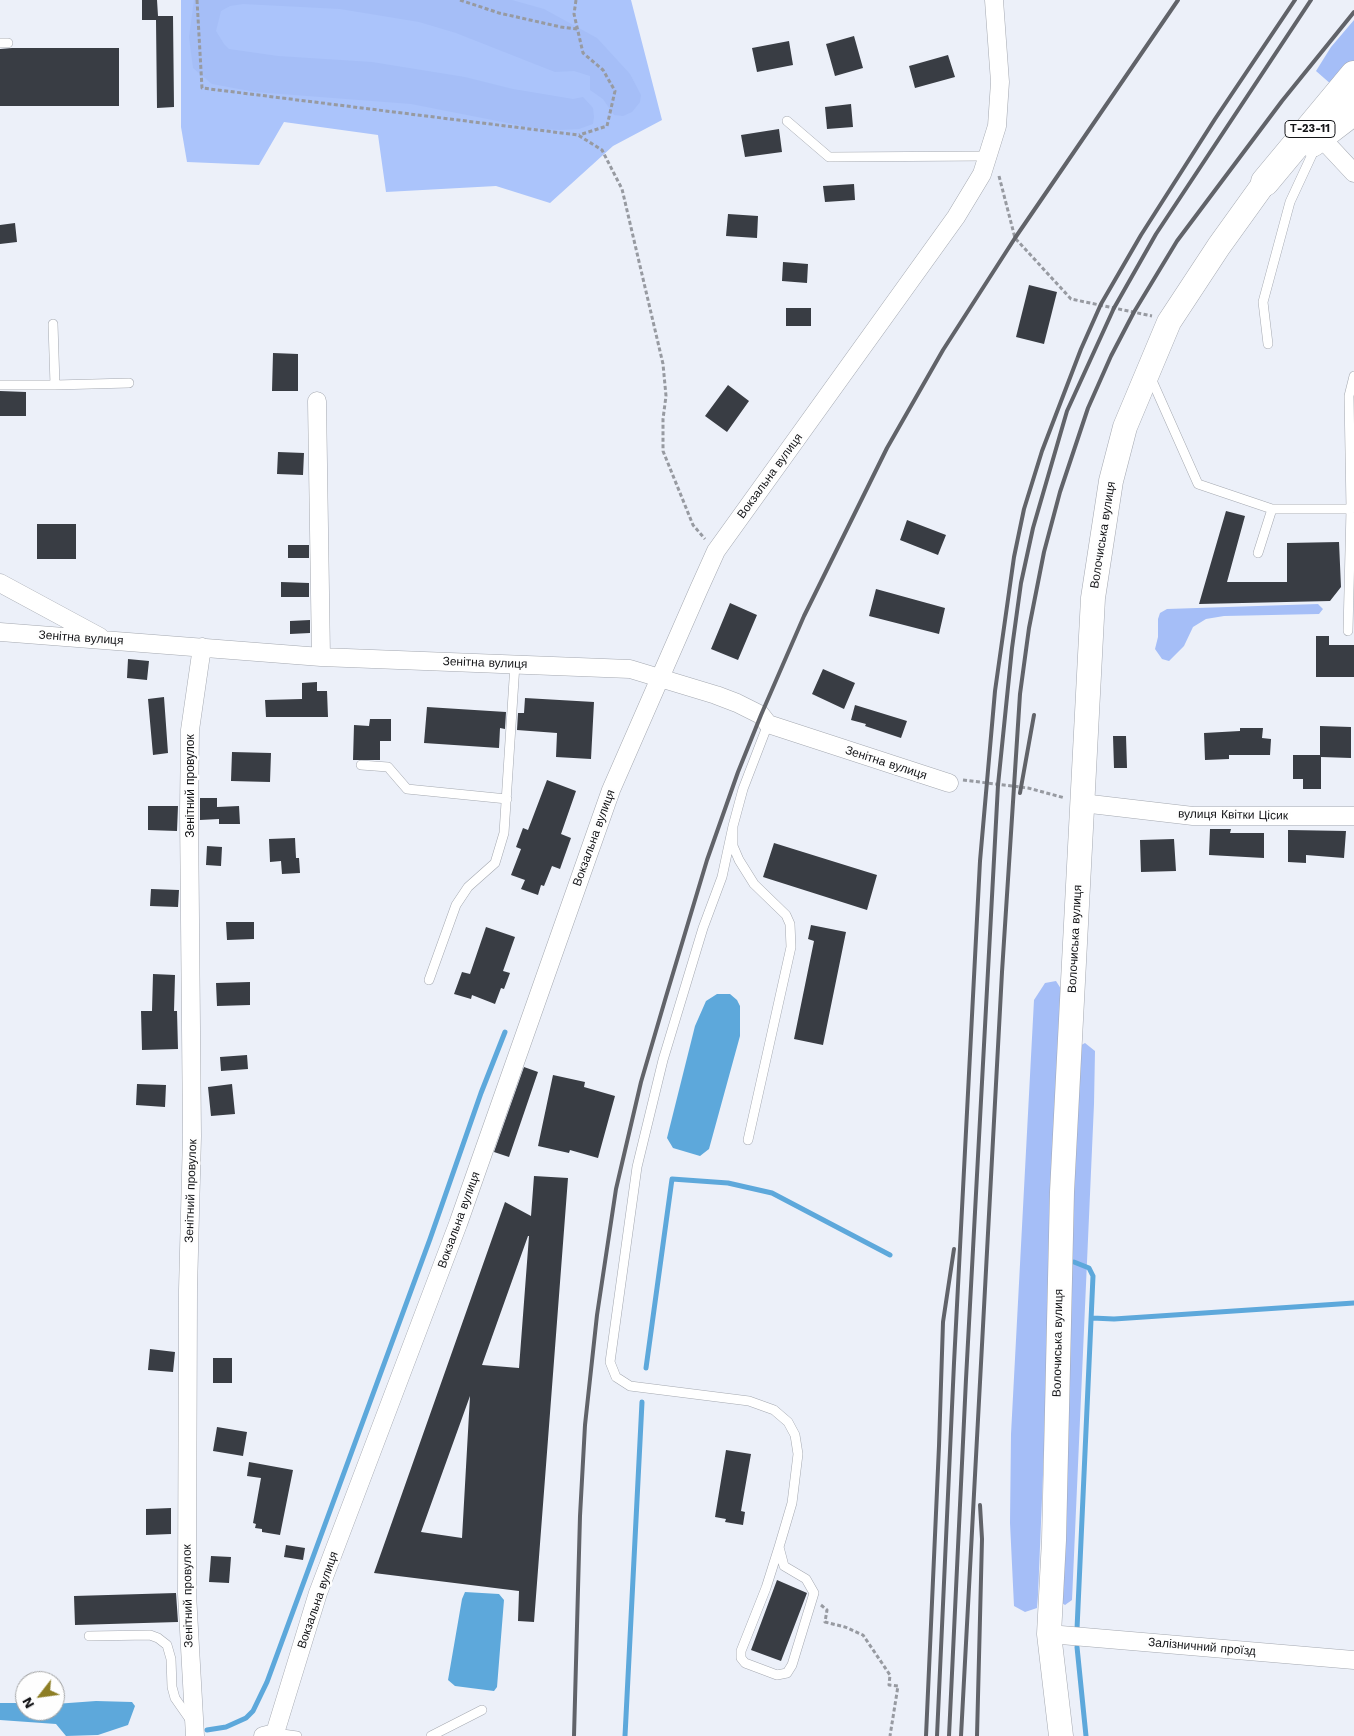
<!DOCTYPE html>
<meta charset="utf-8">
<style>
body{margin:0}
#map{position:relative;width:1354px;height:1736px;overflow:hidden;background:#ecf0f9;font-family:"Work Sans",sans-serif}
canvas{display:block}
.north{position:absolute;left:15px;top:1671px;width:50px;height:50px;box-sizing:border-box;background:#fefefe;border:1px solid #a0a1a2;border-radius:50%;rotate:240deg;font-size:14px;font-weight:700;line-height:20px;text-align:center;color:#141518}
.north::after{content:'';display:block;margin:auto;width:18px;height:22px;background:#8d7e25;clip-path:polygon(50% 0,100% 100%,50% 72%,0 100%)}
</style>
<div id="map">
<canvas width="1354" height="1736"></canvas>
<div class="north">N</div>
</div>
<script>
const g = document.querySelector('canvas').getContext('2d');
g.lineJoin = 'round';
function paint(path, color) { g.fillStyle = color; g.fill(path, 'evenodd'); }
const toPath = rows => new Path2D(rows.map(r => 'M' + r).join(''));
function trace(path, color, width, dash) { g.strokeStyle = color; g.lineWidth = width; g.lineCap = dash ? 'butt' : 'round'; g.setLineDash(dash || []); g.stroke(path); }
function label(font, color, halo, rows, align = 'center') {
  g.font = font + ' "Work Sans",sans-serif'; g.lineWidth = 5; g.setLineDash([]); g.textBaseline = 'middle'; g.strokeStyle = halo; g.fillStyle = color; for (const [text, x, y, turn = 0] of rows) {
    g.save(); g.translate(x, y); g.rotate((+turn || 0) * Math.PI / 180); g.textAlign = isNaN(turn) ? turn : align; if (halo) g.strokeText(text, 0, 0); g.fillText(text, 0, 0); g.restore();
  }
}
const green = toPath([
 [181,0,631,0,662,120,613,146,550,203,496,186,386,192,378,135,284,122,259,165,187,162,181,127]
]);
const forest = toPath([
 [194,0,512,0,544,9,597,38,630,74,641,95,640,102,632,112,623,116,614,115,603,99,590,90,590,76,574,71,555,72,456,33,419,22,340,9,243,4,230,6,221,11,216,31,224,44,229,49,278,56,372,62,465,77,513,89,573,99,583,97,593,108,594,117,593,124,579,129,560,130,533,128,411,104,255,92,212,84,193,68,189,37],
 [1354,20,1354,75,1340,92,1316,71,1331,47],
 [1318,604,1323,609,1319,614,1224,616,1206,619,1193,627,1184,646,1169,661,1162,659,1155,649,1158,637,1158,619,1160,613,1167,609],
 [1056,981,1063,992,1038,1595,1037,1608,1025,1612,1014,1606,1010,1523,1011,1434,1034,1000,1045,983],
 [1085,1043,1095,1051,1094,1104,1072,1600,1065,1605,1059,1601,1074,1049]
]);
const water = toPath([
 [717,994,730,994,737,1000,740,1006,740,1036,709,1149,700,1156,673,1148,667,1138,695,1026,706,1001],
 [465,1592,499,1594,504,1600,497,1687,494,1691,455,1686,448,1680,462,1599],
 [96,1701,132,1702,135,1706,128,1725,98,1735,66,1736,56,1724,0,1720,0,1703,25,1703,25,1711,55,1711,55,1704]
]);
const stream = toPath([
 [1074,1262,1089,1268,1093,1276,1077,1629],
 [1092,1318,1114,1319,1354,1303],
 [646,1368,672,1179,728,1183,772,1193,890,1255],
 [1077,1647,1086,1736],
 [207,1730,226,1727,246,1718,253,1711,267,1682,430,1239,481,1093,505,1032],
 [625,1736,642,1402]
]);
const building = toPath([
 [142,0,157,0,158,16,173,16,174,107,157,108,156,20,142,20],
 [854,36,863,68,835,76,826,44],
 [789,41,793,65,757,72,752,48],
 [12,48,119,48,119,106,0,106,0,49],
 [948,55,955,77,915,88,909,66],
 [851,104,853,127,827,129,825,107],
 [779,129,782,152,745,157,741,135],
 [854,184,855,200,825,202,823,186],
 [728,214,758,216,757,238,726,236],
 [15,223,17,242,0,244,0,225],
 [783,262,808,264,807,283,782,281],
 [1029,285,1057,292,1044,344,1016,337],
 [786,308,811,308,811,326,786,326],
 [273,353,298,354,298,391,272,391],
 [728,385,749,401,727,432,705,416],
 [0,391,26,392,26,416,0,416],
 [278,452,304,453,303,475,277,474],
 [1226,511,1245,516,1227,582,1287,582,1287,543,1339,542,1341,587,1330,601,1199,604],
 [907,520,946,535,938,555,900,540],
 [37,524,76,524,76,559,37,559],
 [288,545,309,545,309,558,288,558],
 [281,582,309,583,309,597,281,597],
 [876,589,945,608,939,634,869,616],
 [730,603,757,615,738,660,711,649],
 [310,620,310,633,290,634,290,621],
 [1316,636,1329,636,1329,645,1354,645,1354,677,1316,677],
 [128,659,149,661,147,680,127,678],
 [823,669,855,683,844,709,812,694],
 [317,682,317,691,327,691,328,717,266,717,265,700,302,699,302,683],
 [164,697,168,753,153,755,148,699],
 [525,698,594,702,591,759,556,757,557,733,517,730,518,713,524,713],
 [855,705,907,721,901,738,865,726,866,724,851,720],
 [427,707,506,712,505,729,500,728,499,748,424,743],
 [370,719,391,719,391,741,380,741,380,760,353,760,354,725,369,726],
 [1320,726,1351,727,1351,758,1321,757,1321,789,1303,789,1303,779,1293,779,1293,755,1320,755],
 [1240,728,1263,728,1262,738,1271,739,1270,755,1229,755,1229,759,1205,760,1204,733,1240,731],
 [1113,736,1126,736,1127,768,1114,768],
 [232,752,271,753,270,782,231,781],
 [547,780,576,791,561,834,571,838,560,869,552,866,544,886,541,885,538,895,521,889,525,880,511,875,521,849,516,847,523,828,528,830],
 [200,798,217,798,217,807,239,806,240,824,219,824,219,819,200,820],
 [148,806,178,806,177,831,148,830],
 [1210,829,1231,829,1230,833,1264,833,1264,858,1209,855],
 [1288,830,1346,831,1344,858,1306,855,1306,863,1288,862],
 [295,838,296,858,299,858,300,873,282,874,281,861,270,862,269,839],
 [1174,839,1176,871,1141,872,1140,840],
 [774,843,877,875,867,910,763,877],
 [207,846,222,847,221,866,206,865],
 [151,889,179,890,178,907,150,906],
 [226,922,254,922,254,939,227,940],
 [811,925,846,932,823,1045,794,1039,814,941,808,939],
 [486,927,515,937,503,971,510,973,504,989,501,988,495,1004,472,995,471,999,454,994,462,972,470,974],
 [153,974,175,975,174,1011,177,1011,178,1049,142,1050,141,1011,152,1011],
 [250,982,250,1005,217,1006,216,983],
 [247,1055,248,1069,221,1071,220,1057],
 [524,1067,538,1072,509,1157,494,1152],
 [553,1075,585,1082,584,1087,615,1096,598,1158,570,1150,569,1153,538,1146],
 [137,1084,166,1085,165,1107,136,1105],
 [232,1084,235,1114,211,1116,208,1087],
 [534,1176,568,1178,534,1622,518,1621,519,1591,374,1573,505,1202,531,1216],
 [528,1236,529,1236,519,1368,482,1365],
 [470,1396,462,1538,421,1532],
 [150,1349,175,1352,173,1372,148,1370],
 [213,1358,232,1358,232,1383,213,1383],
 [217,1427,247,1432,243,1456,213,1451],
 [726,1450,751,1454,741,1511,745,1512,743,1525,725,1522,726,1519,715,1517],
 [249,1462,293,1470,280,1535,262,1532,262,1529,255,1528,256,1524,253,1523,261,1478,247,1476],
 [171,1508,171,1534,146,1535,146,1509],
 [286,1545,305,1548,303,1560,284,1557],
 [211,1556,231,1557,229,1583,209,1582],
 [777,1580,807,1593,781,1661,751,1650],
 [176,1593,178,1622,75,1625,74,1596]
]);
const path = toPath([
 [197,0,202,88,578,135,602,150,622,189,663,364,666,396,663,419,663,451,693,525,705,539],
 [460,0,499,13,561,27,577,29],
 [576,0,574,14,583,53,603,70,615,91,607,126,579,135],
 [999,176,1015,238,1071,299,1152,316],
 [963,780,1028,788,1065,798],
 [821,1605,827,1610,825,1622,845,1627,863,1635,890,1675,889,1685,898,1686,890,1736]
]);
const lane = toPath([
 [0,43,8,43],
 [787,121,829,157,988,156],
 [1268,344,1263,302,1290,202,1316,146],
 [1150,376,1198,484,1272,509],
 [0,385,55,385,53,324],
 [55,385,129,383],
 [1258,553,1272,509,1351,509],
 [1348,631,1351,509,1349,396,1354,376],
 [361,765,388,767,407,789,507,799],
 [733,826,722,877,703,928,663,1060,637,1167,610,1362,616,1377,630,1386,749,1401,774,1410,788,1422,795,1435,798,1454,792,1503,779,1547,766,1588,741,1651,741,1658,745,1663,777,1675,787,1673,792,1665,814,1593,806,1579,784,1566,779,1547],
 [429,980,456,905,468,887,495,863,504,833,515,664],
 [748,1140,791,947,790,924,786,915,754,884,739,860,733,846,733,826,743,789,768,724],
 [89,1636,150,1635,158,1638,167,1645,171,1659,172,1687,175,1698,191,1721],
 [275,1733,297,1736],
 [431,1736,482,1710]
]);
const street = toPath([
 [1313,129,1354,173],
 [317,401,321,657],
 [0,583,100,637],
 [0,632,321,657,630,669,716,695,737,703,761,715,768,724,949,783],
 [1082,803,1193,816,1354,816],
 [1049,1634,1354,1660],
 [195,1736,187,1594,188,1290,192,1136,189,812,190,730,202,647],
 [263,1736,275,1733,318,1593,458,1224,611,790,698,591,716,551,956,217,982,174,997,126,1000,82,994,0]
]);
const secondary = toPath([
 [1061,1736,1049,1634,1054,1540,1062,1192,1093,598,1111,481,1125,427,1169,322,1219,246,1265,182]
]);
const primary = toPath([
 [1312,143,1354,111],
 [1265,182,1354,75]
]);
const rail = toPath([
 [1020,793,1034,715],
 [574,1736,580,1516,585,1425,597,1315,616,1189,641,1082,665,1000,707,860,738,772,761,715,804,616,887,448,943,350,1015,238,1178,0],
 [926,1736,939,1446,943,1322,954,1249],
 [937,1736,954,1363,980,861,995,691,1014,557,1024,509,1042,451,1081,349,1101,304,1141,235,1215,119,1295,0],
 [949,1736,966,1379,998,785,1012,648,1021,583,1033,528,1067,411,1114,308,1156,234,1311,0],
 [961,1736,1002,972,1020,694,1029,628,1044,552,1060,492,1088,408,1111,356,1134,312,1177,241,1282,101,1354,12],
 [977,1736,982,1539,980,1505]
]);
const shields = [
 [1310,129,50]
];
const shieldNames = [
 ["Т-23-11",1310,129]
];
const streetNames = [
 ["Вокзальна вулиця",770,476,-54],
 ["Волочиська вулиця",1103,535,-81],
 ["Зенітна вулиця",81,638,4],
 ["Зенітна вулиця",485,663,2],
 ["Зенітна вулиця",886,763,18],
 ["Зенітний провулок",190,786,-90],
 ["вулиця Квітки Цісик",1233,815,1],
 ["Вокзальна вулиця",594,838,-70],
 ["Волочиська вулиця",1075,939,-87],
 ["Зенітний провулок",191,1191,-88],
 ["Вокзальна вулиця",459,1220,-70],
 ["Волочиська вулиця",1058,1343,-89],
 ["Зенітний провулок",188,1596,-91],
 ["Вокзальна вулиця",318,1600,-71],
 ["Залізничний проїзд",1202,1647,5]
];
paint(green, '#abc4fb');
paint(forest, '#a5bef7');
paint(water, '#5da8db');
trace(stream, '#5da8db', 5);
paint(building, '#393d44');
trace(lane, '#a4a8b0', 10);
trace(street, '#a4a8b0', 19);
trace(secondary, '#a4a8b0', 25);
trace(primary, '#a4a8b0', 29);
trace(path, '#979aa1', 3, [4, 2.5]);
trace(lane, '#fff', 9);
trace(street, '#fff', 18);
trace(secondary, '#fff', 24);
trace(primary, '#fff', 28);
trace(rail, '#616369', 4);
for (const [x, y, w] of shields) { const box = new Path2D(); box.roundRect(x - w / 2, y - 8.5, w, 17, 4); g.fillStyle = '#fefefe'; g.fill(box); trace(box, '#141518', 1); }
label('bold 11px', '#141518', null, shieldNames);
label('12px', '#141518', '#fefefe', streetNames);
</script>
